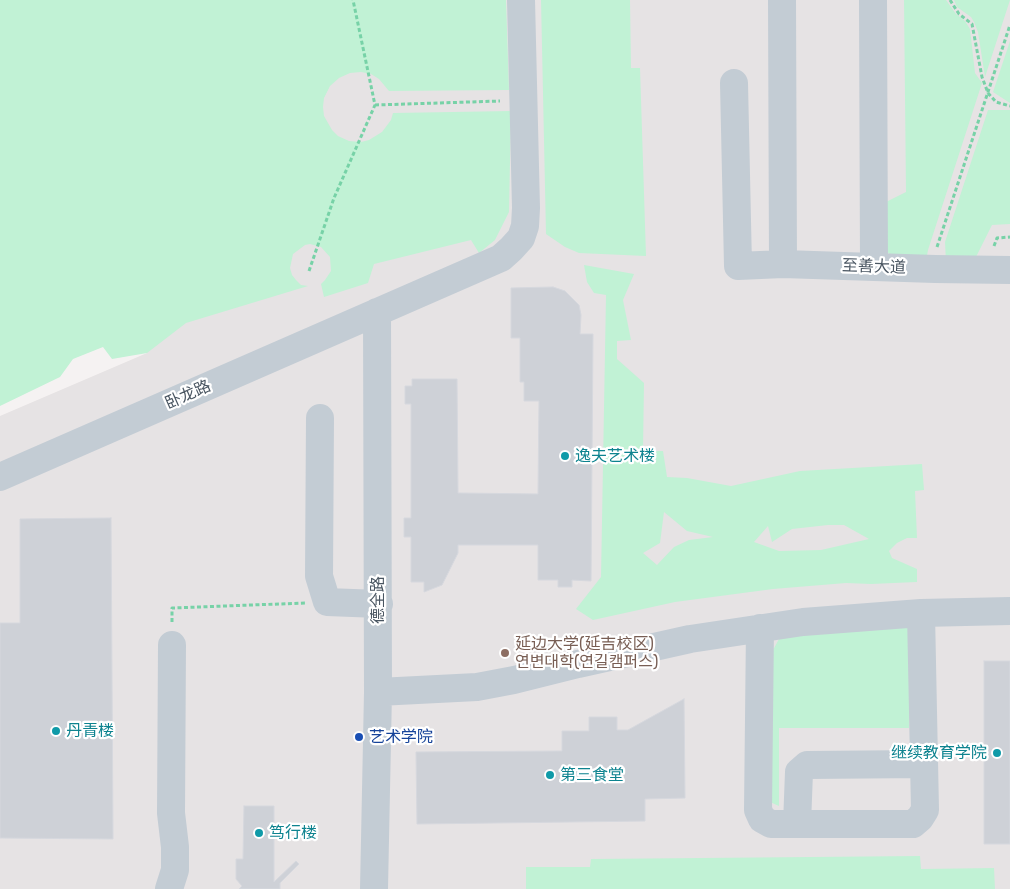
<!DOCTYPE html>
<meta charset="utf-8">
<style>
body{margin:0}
canvas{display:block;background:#f5f2f2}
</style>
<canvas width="1010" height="889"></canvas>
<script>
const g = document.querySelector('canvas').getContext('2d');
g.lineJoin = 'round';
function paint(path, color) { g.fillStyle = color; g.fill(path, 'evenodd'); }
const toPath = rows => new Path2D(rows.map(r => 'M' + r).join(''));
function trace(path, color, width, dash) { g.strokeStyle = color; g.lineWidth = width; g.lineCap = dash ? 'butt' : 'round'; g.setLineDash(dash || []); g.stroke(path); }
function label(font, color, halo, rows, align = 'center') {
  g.font = font + ' Rubik,"Noto Sans SC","Noto Sans KR",sans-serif'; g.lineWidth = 4.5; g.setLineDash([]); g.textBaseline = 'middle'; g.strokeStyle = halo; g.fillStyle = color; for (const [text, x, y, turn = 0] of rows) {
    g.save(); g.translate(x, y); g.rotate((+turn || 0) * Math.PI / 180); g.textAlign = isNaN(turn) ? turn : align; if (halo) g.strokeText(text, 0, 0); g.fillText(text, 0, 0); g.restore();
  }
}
const education = toPath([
 [141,0,1010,0,1010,889,0,889,0,416,147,353]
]);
const green = toPath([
 [0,0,506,0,509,90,389,91,379,79,371,74,361,72,350,73,339,78,330,86,324,98,323,107,324,116,332,130,338,136,349,141,361,142,369,140,382,132,391,120,393,113,511,111,509,212,495,240,479,253,471,240,374,264,368,283,324,297,321,284,325,280,331,271,330,257,321,247,310,244,305,245,293,254,290,268,292,275,296,280,301,285,308,286,186,323,147,353,112,359,103,347,73,359,60,377,0,406],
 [541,0,630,0,631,68,640,68,646,256,579,253,565,247,546,234],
 [904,0,946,0,956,14,965,21,970,29,975,73,982,83,928,250,926,261,901,260,886,252,886,202,906,192],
 [954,0,1010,0,985,77,978,32,974,22,971,17,957,7],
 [1010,41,1010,103,993,92],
 [988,110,1010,110,1010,224,992,225,973,263,946,262,945,242],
 [584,265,634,274,623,300,631,340,617,341,617,359,644,383,643,451,663,451,667,477,687,478,731,486,800,471,922,464,924,490,915,491,917,538,907,538,897,543,889,551,892,558,917,569,917,582,871,584,846,583,773,589,675,602,593,620,576,609,601,577,606,295,594,293,587,282],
 [664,512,687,531,713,537,689,540,674,547,657,565,643,553,660,543],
 [828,525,844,525,869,539,821,550,779,551,754,542,768,526,772,542,792,529],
 [907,626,910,636,909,728,779,728,779,806,770,802,773,650,779,639,785,636],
 [920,856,921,869,994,868,995,889,526,889,526,867,590,867,591,859]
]);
const building = toPath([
 [553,287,565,291,579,305,581,315,580,334,593,334,591,581,572,580,572,587,558,587,558,580,538,580,538,545,458,545,458,553,442,585,424,592,424,582,411,582,411,537,404,537,404,518,411,518,411,404,405,404,405,386,412,386,412,379,457,379,458,493,538,494,539,401,524,401,524,382,520,382,520,338,511,338,511,288,553,287],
 [111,518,113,839,0,838,0,623,20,623,20,519,111,518],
 [984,661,1010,661,1010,844,984,844,984,661],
 [684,699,685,798,645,799,645,821,417,824,416,752,562,751,562,731,589,731,589,717,617,717,617,730,628,730,684,699],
 [244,806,274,806,274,882,296,861,299,864,280,883,280,889,239,889,242,886,236,879,236,859,243,859,244,806]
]);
const path = toPath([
 [950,0,959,14,972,24,982,77,988,93,996,102,1010,106],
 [375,105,500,101],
 [994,246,997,238,1010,237],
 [937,247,1010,25],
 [309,271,334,198,375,105,353,0],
 [172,622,172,608,305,603]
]);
const minor = toPath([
 [782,0,783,264],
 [873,0,874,266],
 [734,83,738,266,783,264,935,269,1010,270],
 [320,418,319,576,327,602,379,604],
 [0,477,501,258,511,249,521,238,525,226,526,208,521,0],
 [760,628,758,810,762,819,771,824,913,824,920,818,925,810,921,613],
 [378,692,477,687,514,680,578,664,690,639,803,622,921,613,1010,611],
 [797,824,799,772,807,765,924,764],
 [169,889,175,870,175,847,171,813,172,645],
 [374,889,378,692,377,312]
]);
const markers = [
 [565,456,5,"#0f9aa8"],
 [505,653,5,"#8d6e63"],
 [56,731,5,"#0f9aa8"],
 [359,737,5,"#1a4fb4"],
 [997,753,5,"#0f9aa8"],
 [550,775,5,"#0f9aa8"],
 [259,833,5,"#0f9aa8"]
];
const streetNames = [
 ["至善大道",874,267,2],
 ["卧龙路",188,395,-24],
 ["德全路",378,600,-90]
];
const cultureNames = [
 ["逸夫艺术楼",575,456],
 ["丹青楼",66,731],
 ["继续教育学院",987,753,"right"],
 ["第三食堂",560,775],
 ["笃行楼",269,833]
];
const educationNames = [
 ["延边大学(延吉校区)",515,644],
 ["연변대학(연길캠퍼스)",515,662]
];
const transitNames = [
 ["艺术学院",369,737]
];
paint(education, '#e6e3e4');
paint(green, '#c1f2d5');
paint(building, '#ced1d7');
trace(building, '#d6d8de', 1);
trace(path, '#77d2a7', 3, [4, 2.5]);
trace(minor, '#c3ccd4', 28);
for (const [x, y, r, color] of markers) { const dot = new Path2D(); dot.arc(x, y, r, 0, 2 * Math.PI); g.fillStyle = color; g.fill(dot); trace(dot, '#fff', 2); }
label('16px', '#495561', '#fff', streetNames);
label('16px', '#0d838f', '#fff', cultureNames, 'left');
label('16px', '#785e54', '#fff', educationNames, 'left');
label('16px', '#164399', '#fff', transitNames, 'left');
</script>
